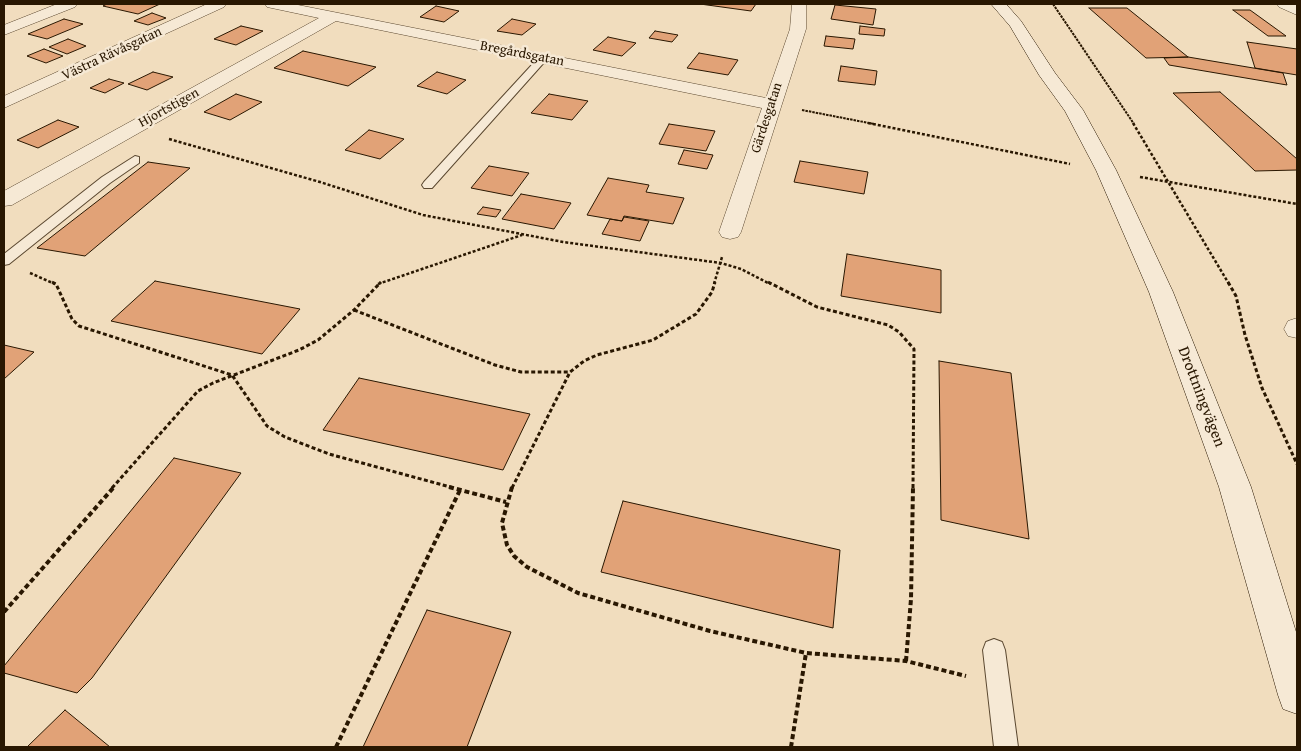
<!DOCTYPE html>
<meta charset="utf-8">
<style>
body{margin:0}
#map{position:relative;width:1301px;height:751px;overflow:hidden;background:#f1ddbe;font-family:"Gentium Book Plus",serif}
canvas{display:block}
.frame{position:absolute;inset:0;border:5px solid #291701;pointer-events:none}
</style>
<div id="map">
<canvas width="1301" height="751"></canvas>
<div class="frame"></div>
</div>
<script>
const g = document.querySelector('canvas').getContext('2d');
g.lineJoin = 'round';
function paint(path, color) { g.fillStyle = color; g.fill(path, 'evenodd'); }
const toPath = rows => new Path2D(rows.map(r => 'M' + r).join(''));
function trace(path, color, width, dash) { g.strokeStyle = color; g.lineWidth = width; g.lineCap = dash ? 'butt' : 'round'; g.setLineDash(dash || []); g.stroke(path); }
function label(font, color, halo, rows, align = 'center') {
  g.font = font + ' "Gentium Book Plus",serif'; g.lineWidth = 5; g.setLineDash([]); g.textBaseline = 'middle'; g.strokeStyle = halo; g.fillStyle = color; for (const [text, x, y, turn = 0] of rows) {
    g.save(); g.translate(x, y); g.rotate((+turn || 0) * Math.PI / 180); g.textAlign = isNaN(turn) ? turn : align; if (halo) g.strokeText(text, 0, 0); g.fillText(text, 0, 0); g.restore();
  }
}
const building = toPath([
 [107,4,160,4,138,14,103,6,107,4],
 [700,4,756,4,751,11,700,4],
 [835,5,876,9,873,25,831,19,835,5],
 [436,6,459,11,444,22,420,17,436,6],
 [1089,8,1127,8,1188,57,1146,58,1089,8],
 [1233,10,1250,10,1286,36,1268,36,1233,10],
 [152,13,166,18,148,25,134,21,152,13],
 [64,19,83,24,47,39,28,34,64,19],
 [512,19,536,24,522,35,497,31,512,19],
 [241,26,263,31,236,45,214,39,241,26],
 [860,26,885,29,884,36,859,34,860,26],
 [655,31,678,35,672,42,649,38,655,31],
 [826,36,855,39,853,49,824,46,826,36],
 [608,37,636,43,622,56,593,50,608,37],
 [68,39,86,46,67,54,49,47,68,39],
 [1247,42,1297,49,1297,75,1255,68,1247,42],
 [44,49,63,56,46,63,27,56,44,49],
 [303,51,376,67,348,86,274,68,303,51],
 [699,53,738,60,728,75,687,68,699,53],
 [1188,57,1283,73,1287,85,1169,65,1164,58,1188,57],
 [841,66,877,71,875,85,838,81,841,66],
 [153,72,173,77,147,90,128,84,153,72],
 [437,72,466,80,447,94,417,86,437,72],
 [109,79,124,83,105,93,90,88,109,79],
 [1220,92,1297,159,1297,170,1255,171,1173,93,1220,92],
 [236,94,262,102,230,120,204,112,236,94],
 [549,94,588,101,572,120,531,113,549,94],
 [58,120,79,127,38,148,17,140,58,120],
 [669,124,715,131,706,151,659,144,669,124],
 [369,130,404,139,380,159,345,150,369,130],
 [684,150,713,155,707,169,678,164,684,150],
 [800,161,868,172,864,194,794,182,800,161],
 [148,162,190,168,85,256,37,248,148,162],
 [489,166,529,173,512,196,471,188,489,166],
 [608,178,649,185,646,192,684,198,673,224,624,216,622,221,587,215,608,178],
 [521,194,571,203,554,229,502,219,521,194],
 [483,207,501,210,496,217,477,214,483,207],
 [624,217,649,221,640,241,602,234,610,219,622,221,624,217],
 [847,254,941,270,941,313,841,296,847,254],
 [155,281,300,309,262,354,111,321,155,281],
 [4,345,34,352,4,379,4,345],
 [939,361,1011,373,1029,539,941,520,939,361],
 [359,378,530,414,503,470,323,430,359,378],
 [174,458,241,473,92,678,77,693,4,673,4,666,174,458],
 [623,501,840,550,833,628,601,572,623,501],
 [427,610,511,632,467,747,363,747,427,610],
 [65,710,110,747,27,747,65,710]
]);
const pathFar3 = toPath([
 [1053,4,1134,124],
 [802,110,874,124]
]);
const pathFar2 = toPath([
 [868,123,1070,164],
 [1133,123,1229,284],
 [169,139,320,182,423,215,563,242,721,263,741,269,770,284],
 [1140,177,1297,204],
 [30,273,55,284],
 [378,284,522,235],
 [714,284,722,257]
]);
const pathFar1 = toPath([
 [52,282,56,284,72,319,79,326,232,375,267,426,285,437,329,454,454,488],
 [768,282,817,307,888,325,899,332,914,349,913,488],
 [1228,282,1236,296,1245,335,1262,388,1297,464],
 [354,310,495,365,521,372,570,372],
 [112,488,198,391,213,383,299,350,318,340,354,310,381,282],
 [512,488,570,372,584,361,597,355,653,340,696,314,712,292,715,282]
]);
const path = toPath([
 [449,487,506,502],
 [512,487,502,523,507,545,514,556,527,567,578,593,710,631,806,653,906,661,966,676],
 [4,612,114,487],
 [906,661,911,599,913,487],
 [336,747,460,490],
 [791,747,806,653]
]);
const lane = toPath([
 [540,56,548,58,432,188,424,188,422,185,424,182,540,56],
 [135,156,139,157,139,163,110,183,9,264,4,265,4,254,102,177,135,156],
 [994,639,1002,642,1005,650,1018,747,994,747,983,650,986,642,994,639]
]);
const street = toPath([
 [57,4,77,4,75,7,4,35,4,25,57,4],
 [207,4,226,4,224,7,4,108,4,96,207,4],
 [265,4,293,4,766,98,790,29,792,4,806,4,806,29,741,232,738,237,730,239,722,237,719,232,762,108,336,21,12,205,4,206,4,191,319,18,267,7,265,4],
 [1277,4,1297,5,1297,15,1279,7,1277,4],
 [1297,318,1297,338,1288,336,1284,329,1288,321,1297,318]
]);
const secondary = toPath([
 [991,4,1006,4,1021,21,1055,73,1083,110,1116,170,1173,292,1251,487,1297,635,1297,714,1283,709,1278,695,1219,487,1149,292,1096,170,1065,111,1039,75,1010,26,991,4]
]);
const farStreetnames = [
 ["Västra Rävåsgatan",112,54,-25],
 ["Bregårdsgatan",522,54,11],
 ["Hjortstigen",169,108,-29],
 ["Gärdesgatan",767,118,-72]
];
const streetNames = [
 ["Drottningvägen",1201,397,69]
];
paint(building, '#e1a277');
trace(building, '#291701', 1);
trace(lane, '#5b4830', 2);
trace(street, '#5b4830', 1);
trace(secondary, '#291701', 1);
trace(pathFar3, '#291701', 2, [2.5, 1]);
trace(pathFar2, '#291701', 2.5, [3, 2]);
trace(pathFar1, '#291701', 3, [4, 2.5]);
trace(path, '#291701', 4, [5, 3]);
paint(lane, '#f6e9d5');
paint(street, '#f6e9d5');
paint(secondary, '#f6e9d5');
label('14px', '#291701', '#f6e9d5', farStreetnames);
label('16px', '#291701', '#f6e9d5', streetNames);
</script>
